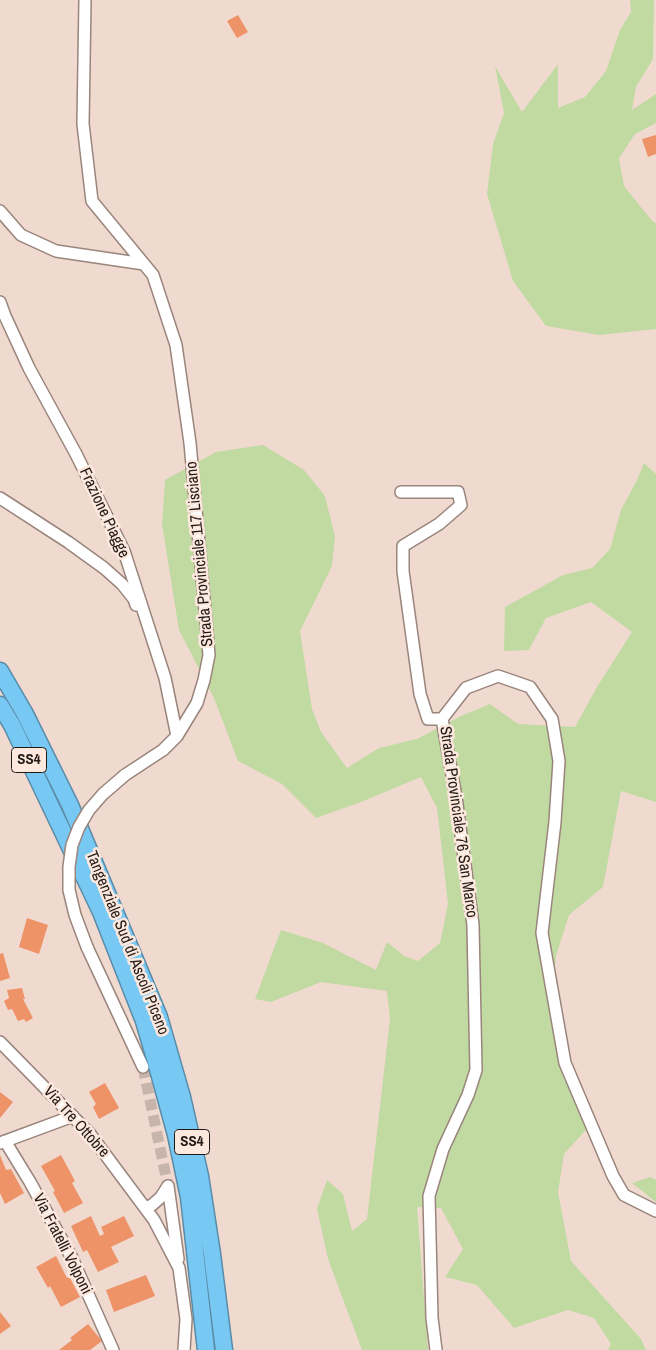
<!DOCTYPE html>
<style>
body{margin:0}
canvas{display:block;background:#f0dad0}
</style>
<canvas width="656" height="1350"></canvas>
<script>
const g = document.querySelector('canvas').getContext('2d');
g.lineJoin = 'round';
function paint(path, color) { g.fillStyle = color; g.fill(path, 'evenodd'); }
const toPath = rows => new Path2D(rows.map(r => 'M' + r).join(''));
function trace(path, color, width, dash) { g.strokeStyle = color; g.lineWidth = width; g.lineCap = dash ? 'butt' : 'round'; g.setLineDash(dash || []); g.stroke(path); }
function label(font, color, halo, rows, align = 'center') {
  g.font = font + ' "Archivo Narrow",sans-serif'; g.lineWidth = 5; g.setLineDash([]); g.textBaseline = 'middle'; g.strokeStyle = halo; g.fillStyle = color; for (const [text, x, y, turn = 0] of rows) {
    g.save(); g.translate(x, y); g.rotate((+turn || 0) * Math.PI / 180); g.textAlign = isNaN(turn) ? turn : align; if (halo) g.strokeText(text, 0, 0); g.fillText(text, 0, 0); g.restore();
  }
}
const green = toPath([
 [630,0,654,0,653,59,636,87,632,110,656,94,656,123,635,134,619,158,624,186,653,222,656,223,656,329,599,335,546,326,513,281,487,194,493,144,504,113,495,66,522,112,558,64,558,108,585,97,606,71,620,30,631,12],
 [263,445,304,470,325,496,335,537,332,566,300,631,312,709,321,732,347,768,379,748,417,739,461,716,490,704,518,724,575,727,597,687,632,632,591,602,546,618,529,650,504,651,505,607,563,575,592,568,610,549,621,510,637,480,644,463,656,474,656,802,621,791,603,887,569,915,556,956,549,1015,584,1098,595,1120,564,1154,558,1192,571,1261,641,1339,646,1350,608,1350,611,1344,594,1318,568,1310,514,1328,477,1285,445,1277,463,1249,441,1208,417,1207,428,1350,362,1350,328,1259,317,1209,327,1180,343,1194,352,1231,367,1219,390,1019,387,991,321,982,271,1002,255,999,281,930,323,943,376,970,387,942,404,956,418,961,440,943,448,904,437,808,421,777,361,802,316,818,282,784,238,761,214,698,179,630,162,524,165,480,216,452],
 [650,1177,656,1180,656,1202,632,1183]
]);
const building = toPath([
 [238,15,248,32,237,38,227,21],
 [656,135,656,154,648,157,642,139],
 [27,918,48,925,39,954,19,947],
 [3,953,10,978,0,981,0,954],
 [22,988,25,999,23,999,33,1018,26,1022,24,1019,18,1021,12,1009,8,1010,4,1001,9,998,7,990],
 [105,1083,119,1108,99,1119,93,1107,96,1104,89,1092],
 [0,1092,13,1102,0,1118],
 [0,1155,6,1170,11,1169,24,1193,5,1204,0,1193],
 [61,1155,75,1181,72,1183,83,1203,64,1213,53,1192,55,1191,41,1166],
 [91,1216,100,1236,104,1234,101,1227,124,1216,134,1236,111,1247,119,1262,98,1272,87,1250,83,1252,71,1226],
 [56,1256,67,1278,69,1276,80,1297,61,1307,50,1286,48,1288,36,1267],
 [146,1275,155,1296,114,1312,106,1290],
 [0,1312,11,1326,0,1334],
 [88,1324,102,1341,90,1350,59,1350,72,1340,70,1338]
]);
const minorTunnel = toPath([
 [143,1067,168,1186]
]);
const minor = toPath([
 [85,0,83,124,92,201,153,275,176,345,190,443,209,655,204,680,197,703,177,736,163,750,125,775],
 [0,211,21,235,56,251,144,264],
 [0,302,5,316,29,368,76,454,124,551,165,678,177,736],
 [401,492,458,492,461,505,439,524,403,546,403,571,420,694,428,719,442,719],
 [0,498,68,542,104,568,122,584,134,599,136,605],
 [87,947,143,1067],
 [0,1042,90,1134,154,1220,179,1268,186,1319,184,1350],
 [5,1141,30,1182,72,1258,113,1350],
 [0,1143,73,1116],
 [168,1186,178,1259],
 [145,1208,152,1205,161,1197,168,1186],
 [436,1350,432,1318,429,1196,443,1149,468,1095,476,1070,473,925,456,797,442,719,466,688,498,676,530,687,552,719,559,761,555,822,542,933,565,1063,613,1176,624,1195,656,1211]
]);
const highway = toPath([
 [0,671,25,714,70,805,159,1017,182,1097,200,1176,212,1254,224,1350],
 [0,705,12,725,101,912,144,1021,158,1069,176,1135,189,1197,206,1350]
]);
const minorBridge = toPath([
 [87,947,75,915,69,890,69,867,72,845,79,827,89,810,103,794,125,775]
]);
const shields = [
 [29,760,35],
 [192,1142,35]
];
const shieldNames = [
 ["SS4",29,760],
 ["SS4",192,1142]
];
const streetNames = [
 ["Frazione Piagge",104,513,65],
 ["Strada Provinciale 117 Lisciano",200,554,-95],
 ["Strada Provinciale 76 San Marco",458,822,82],
 ["Tangenziale Sud di Ascoli Piceno",127,943,68],
 ["Via Tre Ottobre",76,1122,48],
 ["Via Fratelli Volponi",62,1244,63]
];
paint(green, '#c0daa1');
paint(building, '#ed9367');
trace(minorTunnel, '#c7b4ab', 11, [11, 5.5]);
trace(minor, '#99857c', 14);
trace(highway, '#5a8ba7', 19);
trace(minor, '#fff', 11);
trace(highway, '#78c8f4', 16);
trace(minorBridge, '#99857c', 14, []);
trace(minorBridge, '#fff', 11);
for (const [x, y, w] of shields) { const box = new Path2D(); box.roundRect(x - w / 2, y - 12.5, w, 25, 4); g.fillStyle = '#fde8dd'; g.fill(box); trace(box, '#221a17', 1); }
label('bold 15px', '#221a17', null, shieldNames);
label('16px', '#221a17', '#fde8dd', streetNames);
</script>
